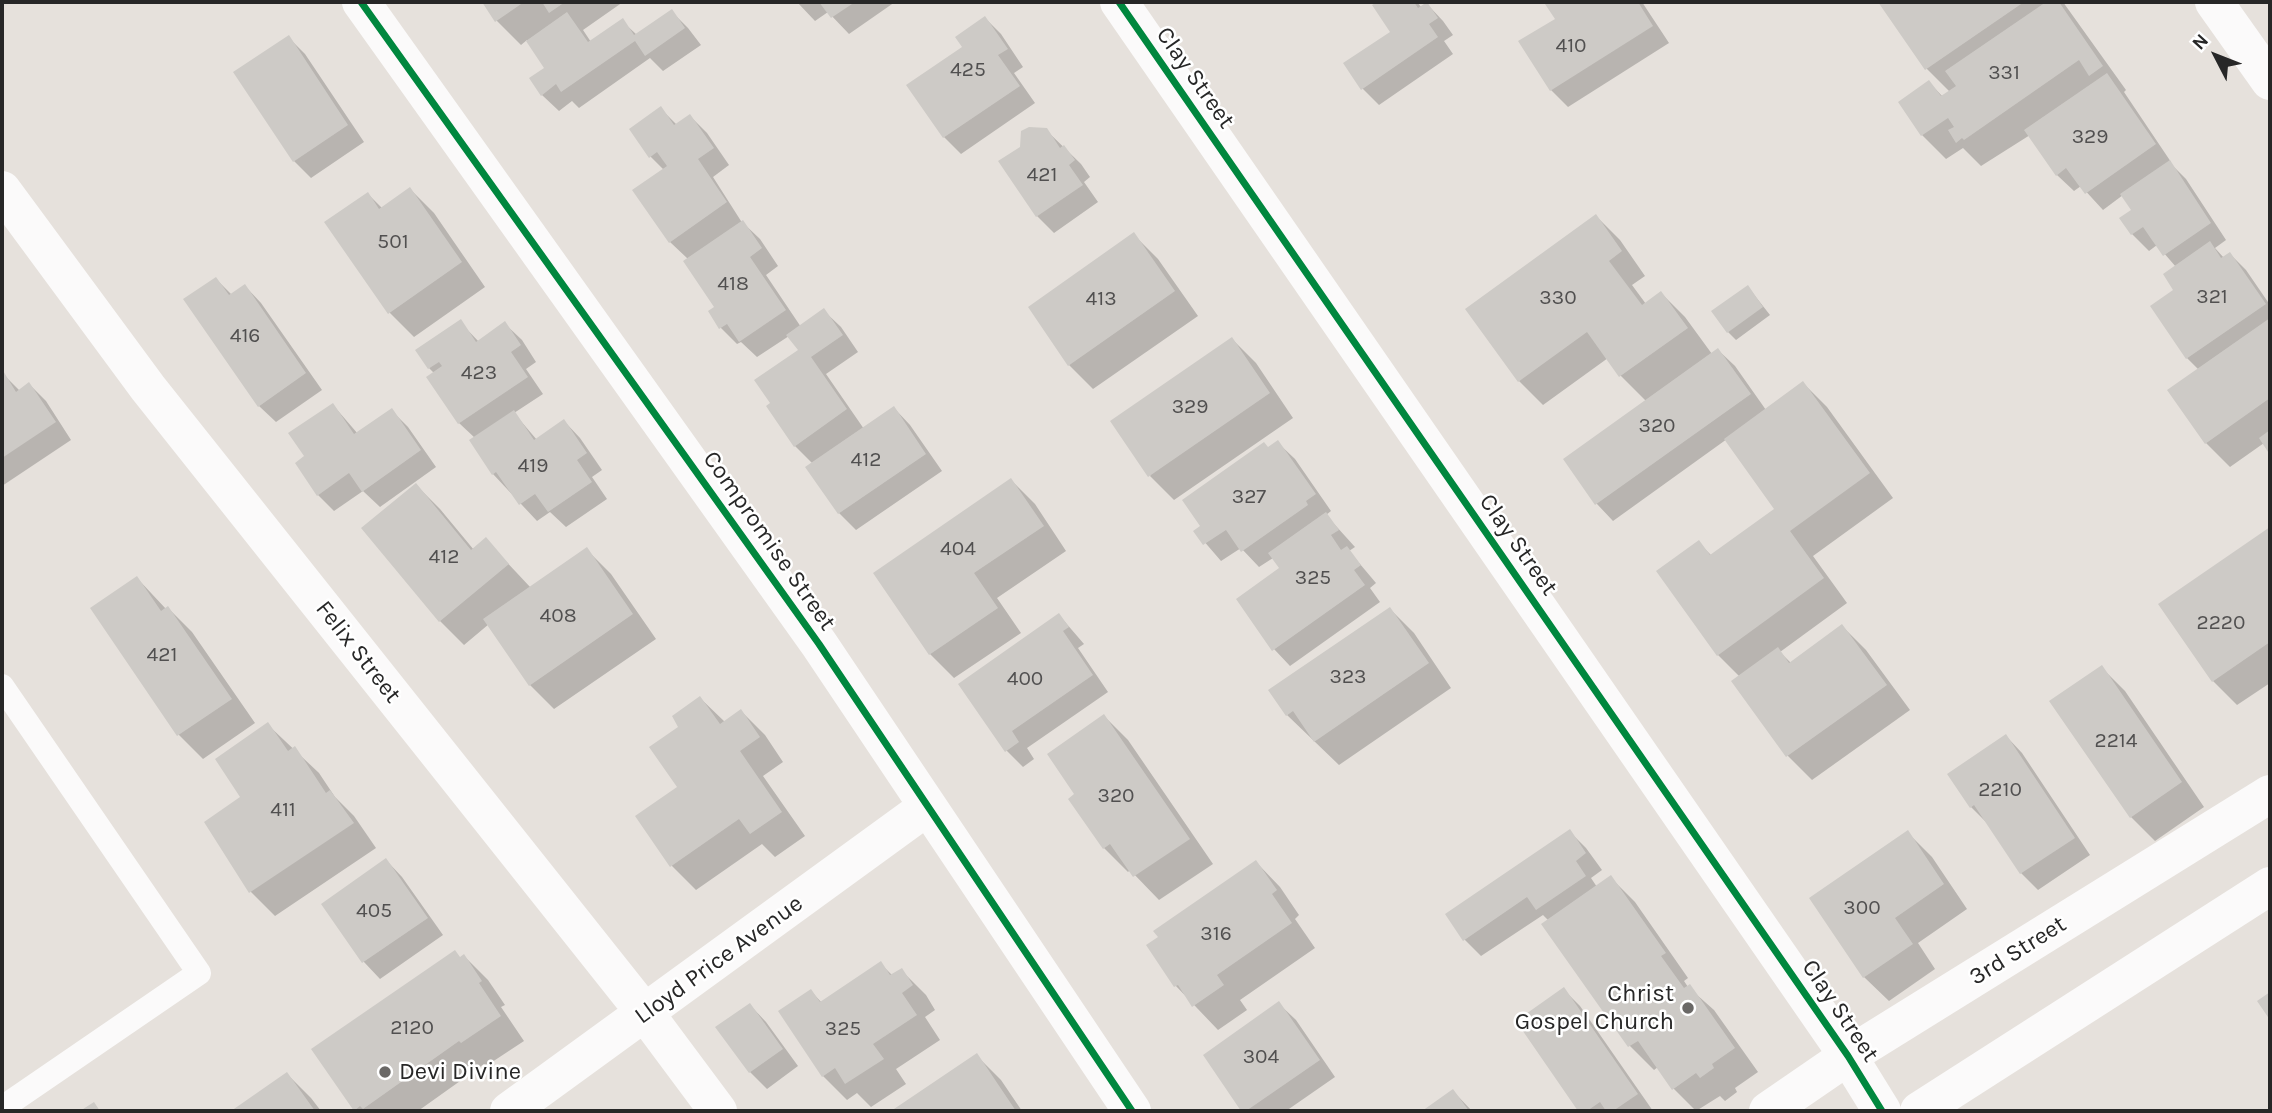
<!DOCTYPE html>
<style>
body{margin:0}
#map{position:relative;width:2272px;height:1113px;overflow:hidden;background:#e6e1dc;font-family:Karla,sans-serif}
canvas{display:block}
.frame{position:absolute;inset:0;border:4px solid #272727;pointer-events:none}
.north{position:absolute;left:2181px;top:21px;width:70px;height:70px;-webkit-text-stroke:5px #fff;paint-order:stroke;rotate:312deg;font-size:19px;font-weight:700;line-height:28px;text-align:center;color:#272727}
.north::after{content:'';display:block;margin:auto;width:24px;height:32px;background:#272727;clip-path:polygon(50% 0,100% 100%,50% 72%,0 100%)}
</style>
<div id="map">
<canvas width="2272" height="1113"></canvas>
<div class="frame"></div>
<div class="north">N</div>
</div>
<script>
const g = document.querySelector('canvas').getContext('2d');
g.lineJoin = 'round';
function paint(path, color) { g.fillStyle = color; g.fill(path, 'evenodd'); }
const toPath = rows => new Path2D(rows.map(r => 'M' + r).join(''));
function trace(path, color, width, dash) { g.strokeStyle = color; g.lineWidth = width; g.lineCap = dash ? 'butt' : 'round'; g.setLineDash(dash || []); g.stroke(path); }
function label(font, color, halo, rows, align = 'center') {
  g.font = font + ' Karla,sans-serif'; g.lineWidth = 5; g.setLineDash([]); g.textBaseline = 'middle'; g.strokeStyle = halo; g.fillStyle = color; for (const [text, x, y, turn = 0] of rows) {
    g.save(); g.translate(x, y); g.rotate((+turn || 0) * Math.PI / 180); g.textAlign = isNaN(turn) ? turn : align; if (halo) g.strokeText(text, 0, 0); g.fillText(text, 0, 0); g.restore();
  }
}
const shadow = toPath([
 [484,2,623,2,583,30,591,42,622,21,637,35,671,11,688,28,701,45,663,71,650,58,579,108,572,101,559,111,542,95,546,69,527,40,521,45,497,21],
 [797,2,895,2,849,34,828,12,815,21],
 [1380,2,1417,2,1422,8,1427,4,1443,21,1453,35,1444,41,1453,54,1379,105,1362,88,1392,32,1374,6],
 [1552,2,1642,2,1669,43,1568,107,1551,90,1557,19,1548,4],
 [1880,2,2063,2,2126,90,2124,92,2171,162,2170,163,2186,179,2226,240,2215,248,2224,258,2230,254,2246,270,2270,305,2270,452,2264,443,2230,467,2206,443,2199,370,2187,358,2176,291,2176,267,2157,245,2149,251,2132,234,2133,210,2123,195,2103,210,2081,186,2074,191,2057,175,2030,135,1981,166,1963,148,1946,159,1922,135,1929,82,1943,97,1950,92,1927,69],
 [985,18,1001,34,1023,67,1014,73,1035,103,961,154,944,137,964,47],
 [288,37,305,54,364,142,311,178,294,161],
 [661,109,677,125,690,116,707,133,729,165,713,177,741,221,760,239,778,266,766,275,801,327,824,311,841,327,858,352,826,374,864,429,894,408,910,425,942,471,856,530,839,513,808,467,813,464,795,446,800,350,789,336,757,357,741,342,737,344,721,328,716,307,688,259,670,242,664,170,650,156],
 [1046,130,1081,164,1090,177,1084,182,1098,202,1054,233,1037,216,1001,162],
 [410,189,434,213,485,287,414,337,390,313,368,194,383,209],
 [1596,216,1620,240,1645,276,1632,285,1646,304,1661,293,1685,317,1712,354,1718,350,1735,366,1766,410,1803,383,1827,407,1893,498,1813,556,1847,603,1780,652,1791,663,1842,626,1866,650,1910,710,1812,780,1788,756,1733,682,1740,677,1718,655,1658,572,1698,542,1712,556,1777,509,1727,439,1613,521,1597,504,1565,459,1646,401,1621,376,1608,358,1543,405,1519,381],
 [1134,235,1158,259,1198,316,1093,389,1069,365],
 [216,279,232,295,245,286,261,303,322,390,276,422,259,406],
 [1748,287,1770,315,1736,340,1728,332],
 [460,322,479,342,505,324,522,340,536,362,526,369,543,394,514,413,537,440,564,421,580,438,602,470,592,477,607,499,566,527,550,512,537,521,493,474,475,438,459,423,435,374,429,368],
 [1232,339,1256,363,1293,418,1174,500,1150,476],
 [3,374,20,391,29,384,46,401,71,440,2,486],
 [333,405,358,434,391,410,408,427,436,467,380,507,363,491,334,511,318,495,306,456],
 [1278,443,1295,459,1331,511,1326,515,1355,547,1349,551,1376,583,1370,588,1380,602,1290,666,1274,649,1281,569,1273,558,1259,567,1241,548,1221,561,1196,532,1268,449],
 [1011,480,1035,504,1066,551,997,598,1021,633,954,678,930,654,875,573],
 [416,485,440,509,474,550,486,540,531,588,587,550,611,574,656,639,554,709,530,685,489,624,464,645,440,621],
 [2270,529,2270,683,2237,705,2213,681,2161,604],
 [137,578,166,609,168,608,192,632,255,723,203,759,179,735,92,608],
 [1390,609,1414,633,1451,688,1339,765,1287,715],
 [1059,615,1084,644,1078,648,1108,692,1027,748,1034,759,1023,767,1006,750,960,684],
 [2101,667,2125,691,2204,807,2155,841,2131,817],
 [700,698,725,722,741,711,765,735,783,762,763,776,805,836,775,857,762,844,696,890,672,866,679,787,681,727],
 [1104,716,1128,740,1213,864,1159,900,1130,870,1128,872,1104,848,1077,795],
 [268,725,319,773,335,797,354,816,376,848,275,916,251,892,243,798],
 [2006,736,2022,753,2090,855,2038,890,2021,873,1988,824,1971,807],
 [1569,831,1586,848,1602,870,1591,878,1597,887,1611,878,1635,902,1688,978,1684,981,1688,987,1714,1010,1758,1072,1735,1088,1737,1092,1725,1101,1720,1096,1696,1111,1673,1088,1658,1067,1654,1070,1630,1046,1544,924,1549,921,1543,915,1481,956,1464,939],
 [1908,833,1932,857,1967,909,1918,943,1935,969,1889,1001,1864,977,1811,899],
 [386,860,402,877,443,935,380,979,364,962,323,904],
 [1256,862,1280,887,1299,915,1295,919,1315,948,1240,1000,1247,1010,1218,1030,1175,985],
 [464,956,488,980,505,1005,501,1007,524,1041,486,1066,484,1064,418,1111,357,1111,314,1050],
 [881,964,893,976,902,971,926,995,935,1010,925,1017,940,1040,896,1069,906,1084,871,1107,857,1093,847,1100,823,1076,811,991,822,1003],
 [1563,989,1580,1006,1653,1111,1581,1111,1518,1021],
 [1279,1004,1296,1020,1335,1077,1286,1111,1244,1111,1205,1055],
 [750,1005,766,1022,798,1066,767,1089,750,1072],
 [977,1056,1001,1080,1022,1111,894,1111],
 [287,1074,311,1098,321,1111,234,1111],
 [1453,1091,1472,1111,1425,1111]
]);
const building = toPath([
 [482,2,524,2,495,22],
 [542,2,565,2,549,13],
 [819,2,855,2,831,18],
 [1377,2,1414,2,1418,8,1427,2,1438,18,1429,24,1438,37,1361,90,1343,63,1390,32,1372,5],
 [1548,2,1638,2,1653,26,1550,91,1518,41,1555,19,1545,4],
 [1878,2,2024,2,1925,70],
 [2046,2,2059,2,2103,66,2089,76,2079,60,1964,140,1962,138,1956,143,1948,130,1954,127,1948,118,1921,136,1898,102,1929,80,1941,96,1956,86,1945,71],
 [672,9,685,28,645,56,635,41,561,92,556,84,541,96,529,78,544,68,526,41,567,12,588,42,623,18,634,35],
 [985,16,1008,49,998,55,1020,86,943,138,906,85,962,47,955,37],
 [289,35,348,125,293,162,233,72],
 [2107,73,2156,144,2085,194,2066,168,2056,176,2024,130],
 [661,106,674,125,690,114,714,148,698,159,727,202,669,243,632,190,667,166,657,152,649,158,629,129],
 [1029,127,1047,128,1060,148,1064,145,1075,160,1069,165,1083,185,1036,217,998,161,1020,147,1021,131],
 [2170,160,2211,223,2163,256,2143,227,2131,235,2119,218,2131,210,2120,194],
 [410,187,462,262,388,314,324,222,368,192,379,209],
 [1596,214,1622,251,1609,261,1642,305,1661,291,1688,328,1619,377,1587,332,1518,382,1465,309],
 [743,220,762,248,750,257,786,310,739,342,727,324,719,329,708,311,714,307,683,261],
 [1134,232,1175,291,1068,366,1028,307],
 [2210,241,2221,258,2230,252,2266,304,2186,359,2150,306,2173,290,2163,274],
 [216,277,229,295,245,284,306,373,258,407,183,299],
 [1748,285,1763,307,1727,333,1711,311],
 [824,308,843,335,811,357,847,409,794,447,766,406,770,403,754,380,798,350,786,335],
 [2270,318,2270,398,2205,444,2167,390],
 [461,319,476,342,505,321,521,345,511,352,528,377,458,424,426,377,442,366,439,362,428,369,415,350],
 [1232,337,1270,393,1148,477,1110,421],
 [1718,348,1751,394,1595,505,1563,459],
 [2,369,16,392,29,382,56,422,2,458],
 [1803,381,1870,473,1790,531,1824,578,1717,656,1656,571,1699,540,1710,555,1774,509,1724,439],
 [333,403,354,434,392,408,421,450,362,492,349,473,317,496,295,463,304,456,288,433],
 [894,406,926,454,838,514,805,467],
 [514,410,534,440,564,419,587,453,577,460,592,482,548,512,535,494,519,505,496,472,492,475,469,440],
 [2270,430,2270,455,2259,438],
 [1278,440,1316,494,1306,501,1308,505,1241,552,1226,530,1203,545,1193,531,1200,526,1182,500,1264,442,1268,447],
 [1011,478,1044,526,974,573,998,608,929,655,873,573],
 [416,483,471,550,486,537,509,564,439,622,361,528],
 [1326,512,1339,530,1331,535,1341,550,1347,546,1361,565,1354,570,1365,585,1272,651,1236,599,1279,568,1268,553],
 [2270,527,2270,642,2212,682,2158,604],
 [587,547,633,614,529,686,483,619],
 [137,576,161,611,168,606,232,699,177,736,90,608],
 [1390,607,1429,663,1314,742,1293,711,1286,716,1268,690],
 [1059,613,1069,627,1063,631,1093,675,1012,731,1019,742,1005,752,958,684],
 [1842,624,1887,685,1786,757,1731,681,1778,647,1789,663],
 [2102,665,2182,782,2130,818,2049,701],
 [700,696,720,724,741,709,760,737,740,751,782,812,750,834,739,819,670,867,635,816,677,787,649,747,678,727,672,716],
 [1104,714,1190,839,1133,877,1110,844,1103,849,1068,799,1074,794,1047,754],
 [268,722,288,751,295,746,326,793,330,790,354,823,249,893,204,822,240,797,215,759],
 [2006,734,2075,838,2020,874,1974,805,1970,808,1947,774],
 [1570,829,1586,853,1576,861,1586,876,1536,910,1527,897,1463,941,1445,914],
 [1908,830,1944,884,1895,918,1913,944,1863,978,1809,898],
 [386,858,428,918,362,963,321,904],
 [1256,860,1277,890,1272,894,1292,923,1217,975,1224,985,1192,1007,1178,985,1174,987,1146,945,1158,937,1153,931],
 [1611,875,1666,953,1661,956,1684,988,1690,984,1735,1048,1712,1064,1714,1068,1700,1078,1696,1073,1672,1090,1638,1041,1628,1047,1541,924],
 [455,950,460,957,464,954,482,981,479,983,501,1016,461,1043,459,1041,363,1109,360,1106,354,1111,311,1049],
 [881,961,890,975,902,968,913,985,902,993,917,1015,873,1044,884,1059,845,1084,835,1068,822,1077,778,1011,811,989,820,1002],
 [1564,987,1638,1094,1613,1111,1606,1111,1600,1102,1587,1111,1578,1111,1516,1021],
 [2270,992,2270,1020,2257,1001],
 [1279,1001,1320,1060,1246,1111,1241,1111,1203,1055],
 [750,1003,783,1049,749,1073,715,1027],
 [977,1053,1016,1111,891,1111],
 [287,1072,315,1111,231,1111],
 [1453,1089,1469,1111,1422,1111],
 [94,1102,100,1111,80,1111]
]);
const lane = toPath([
 [2,686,199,973,2,1108]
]);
const street = toPath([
 [361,2,819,644,1132,1111],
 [1119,2,1848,1056,1882,1111],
 [2214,2,2270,81],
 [2,190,148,388,645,1013,718,1111],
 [509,1111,927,807]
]);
const secondary = toPath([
 [1768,1111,1848,1056,2270,794],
 [1919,1111,2270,886]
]);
const cycleway = toPath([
 [361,2,819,644,1132,1111],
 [1119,2,1848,1056,1882,1111]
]);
const markers = [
 [1688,1008,7,"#6a6866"],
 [385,1072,7,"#6a6866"]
];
const numberNames = [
 ["410",1571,46],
 ["425",968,70],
 ["331",2004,73],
 ["329",2090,137],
 ["421",1042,175],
 ["501",393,242],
 ["418",733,284],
 ["321",2212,297],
 ["330",1558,298],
 ["413",1101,299],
 ["416",245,336],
 ["423",479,373],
 ["329",1190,407],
 ["320",1657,426],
 ["412",866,460],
 ["419",533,466],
 ["327",1249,497],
 ["404",958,549],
 ["412",444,557],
 ["325",1313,578],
 ["408",558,616],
 ["2220",2221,623],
 ["421",162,655],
 ["323",1348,677],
 ["400",1025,679],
 ["2214",2116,741],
 ["2210",2000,790],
 ["320",1116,796],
 ["411",283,810],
 ["300",1862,908],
 ["405",374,911],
 ["316",1216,934],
 ["2120",412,1028],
 ["325",843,1029],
 ["304",1261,1057]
];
const streetNames = [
 ["Clay Street",1195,78,55],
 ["Compromise Street",769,541,55],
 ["Clay Street",1518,545,55],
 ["Felix Street",358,652,52],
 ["3rd Street",2018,951,-32],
 ["Lloyd Price Avenue",719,960,-36],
 ["Clay Street",1840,1011,56]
];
const poiNames = [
 ["Christ",1674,994],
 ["Gospel Church",1674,1022],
 ["Devi Divine",399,1072,"left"]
];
paint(shadow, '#0003');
paint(building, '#cdcac6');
trace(lane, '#fbfafa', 24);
trace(street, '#fbfafa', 38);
trace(secondary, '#fbfafa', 38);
trace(cycleway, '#00873e', 7);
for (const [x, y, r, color] of markers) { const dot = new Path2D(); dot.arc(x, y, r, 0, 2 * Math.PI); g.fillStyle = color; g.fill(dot); trace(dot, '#fff', 2.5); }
label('21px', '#515050', null, numberNames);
label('24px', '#272727', '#fff', streetNames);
label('24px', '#272727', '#fff', poiNames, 'right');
</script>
